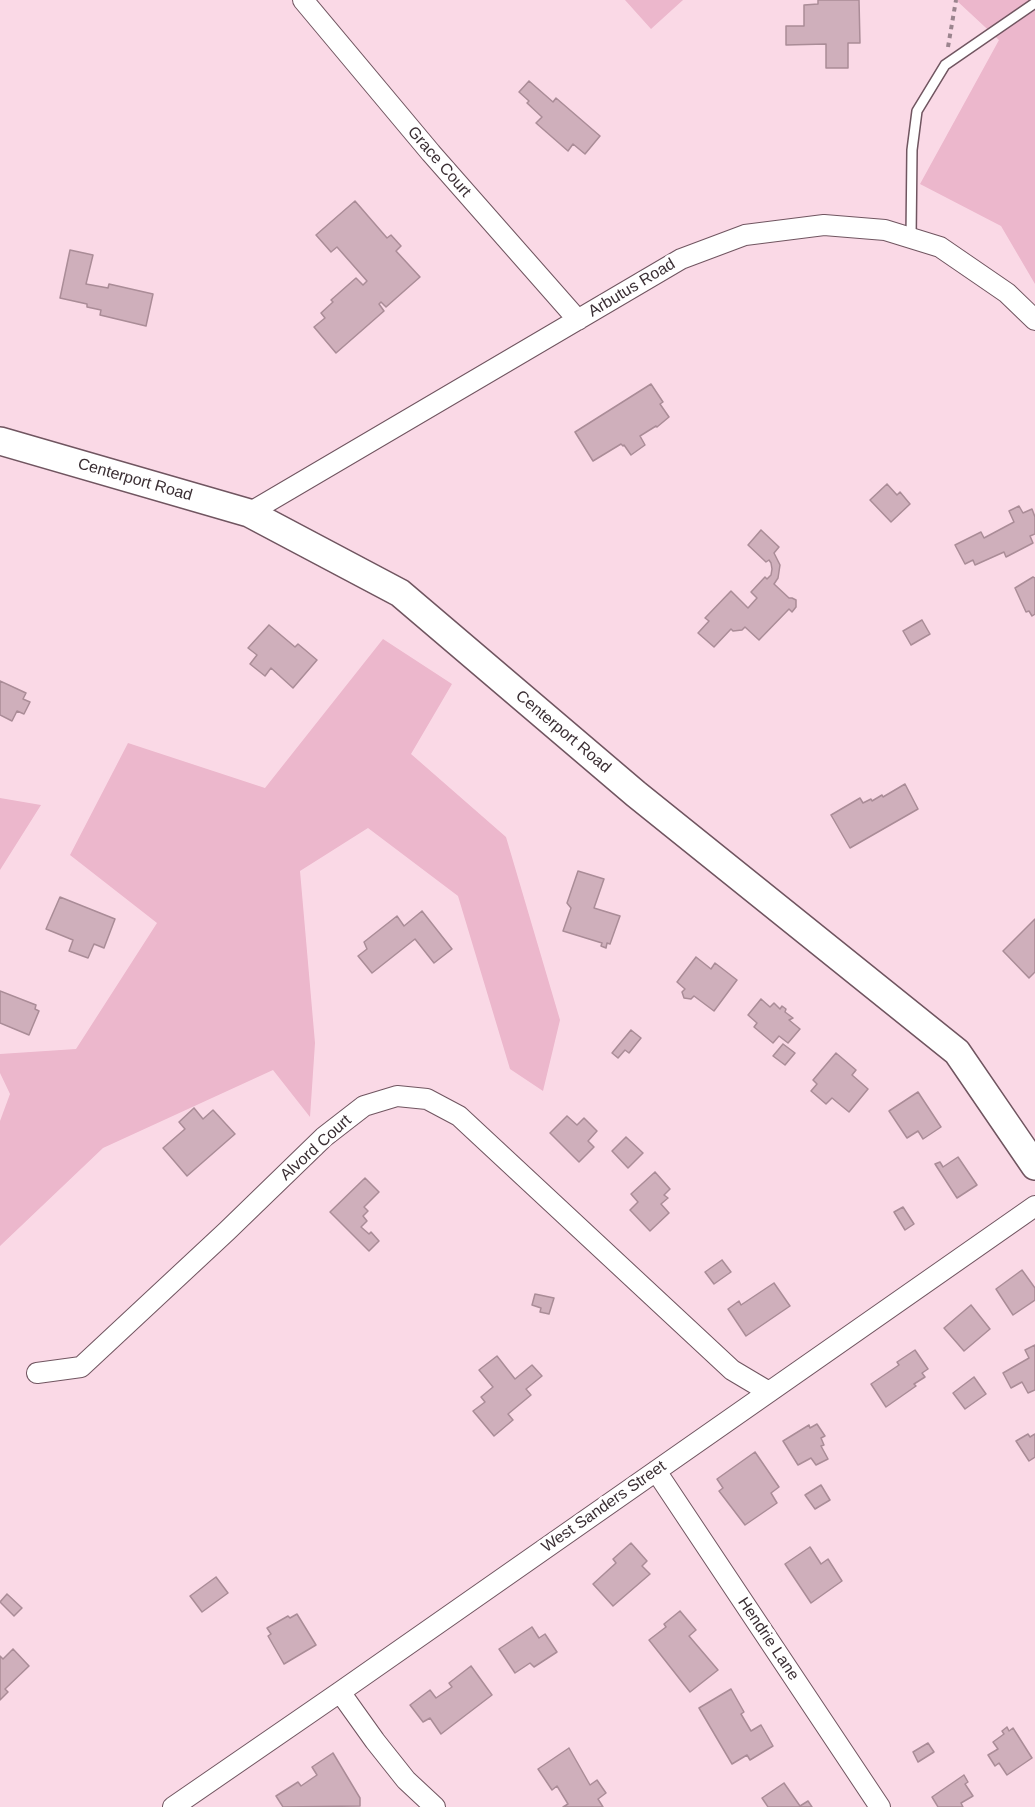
<!DOCTYPE html>
<style>
body{margin:0}
canvas{display:block;background:#fad9e6}
</style>
<canvas width="1035" height="1807"></canvas>
<script>
const g = document.querySelector('canvas').getContext('2d');
g.lineJoin = 'round';
function paint(path, color) { g.fillStyle = color; g.fill(path, 'evenodd'); }
const toPath = rows => new Path2D(rows.map(r => 'M' + r).join(''));
function trace(path, color, width, dash) { g.strokeStyle = color; g.lineWidth = width; g.lineCap = dash ? 'butt' : 'round'; g.setLineDash(dash || []); g.stroke(path); }
function label(font, color, halo, rows, align = 'center') {
  g.font = font + ' Helvetica,sans-serif'; g.lineWidth = 6; g.setLineDash([]); g.textBaseline = 'middle'; g.strokeStyle = halo; g.fillStyle = color; for (const [text, x, y, turn = 0] of rows) {
    g.save(); g.translate(x, y); g.rotate((+turn || 0) * Math.PI / 180); g.textAlign = isNaN(turn) ? turn : align; if (halo) g.strokeText(text, 0, 0); g.fillText(text, 0, 0); g.restore();
  }
}
const green = toPath([
 [625,0,683,0,651,29],
 [956,0,1035,0,1035,284,1001,226,920,184,999,40],
 [383,639,452,684,411,754,506,837,560,1020,543,1091,510,1069,458,896,368,828,300,871,315,1043,310,1117,273,1070,103,1148,0,1246,0,1121,10,1094,0,1073,0,1054,76,1049,157,923,70,855,128,743,265,788],
 [0,798,41,805,0,870]
]);
const building = toPath([
 [818,0,859,0,860,43,848,43,848,68,826,68,826,44,786,45,786,26,804,26,804,5,818,4,818,0],
 [529,81,553,102,556,98,600,136,585,154,573,144,568,151,536,123,542,117,527,103,529,101,519,92,529,81],
 [355,201,387,238,391,235,401,246,396,251,420,277,386,307,381,302,379,304,384,311,336,353,314,327,325,318,321,313,333,302,331,300,356,278,363,285,367,281,337,247,331,252,316,235,355,201],
 [70,250,93,255,86,284,108,288,109,284,153,294,146,326,100,315,101,310,87,307,87,304,60,298,70,250],
 [651,384,663,402,660,404,669,417,657,427,656,426,640,436,645,445,631,455,624,445,623,446,621,444,593,461,575,432,651,384],
 [887,484,897,495,900,492,910,504,891,522,870,500,887,484],
 [1019,506,1023,513,1032,509,1035,517,1035,534,1030,536,1033,543,1006,557,1004,552,975,565,973,560,965,564,955,545,981,532,984,538,1014,522,1009,511,1019,506],
 [761,530,779,547,774,553,780,565,778,578,774,584,789,598,792,598,796,600,796,607,792,612,789,609,759,640,745,627,742,630,733,631,731,629,714,647,698,633,709,621,705,618,731,591,748,608,757,598,751,592,765,577,767,579,771,575,772,569,771,563,769,560,766,562,748,545,761,530],
 [1033,577,1035,578,1035,614,1032,616,1029,611,1026,612,1015,588,1033,577],
 [922,620,930,634,911,645,903,631,922,620],
 [269,625,295,647,298,644,317,660,293,688,271,668,265,676,250,664,257,655,248,648,269,625],
 [0,681,26,693,23,699,30,702,24,714,17,711,12,721,0,715,0,681],
 [905,784,918,809,850,848,831,815,860,798,863,803,871,799,872,801,882,795,883,797,905,784],
 [578,871,604,879,594,908,620,916,610,944,607,943,606,948,601,946,602,943,563,931,571,908,567,903,578,871],
 [60,897,115,919,104,948,94,944,88,958,69,951,73,940,46,929,60,897],
 [422,911,452,949,434,963,415,939,372,973,358,956,367,949,364,942,397,916,404,926,422,911],
 [1035,919,1035,972,1029,978,1003,951,1035,919],
 [696,957,711,969,715,963,737,980,714,1011,694,996,691,999,684,998,682,992,685,989,677,982,696,957],
 [0,991,36,1005,35,1009,39,1011,29,1035,0,1023,0,991],
 [761,999,770,1007,774,1003,780,1009,782,1006,786,1009,785,1012,793,1018,789,1020,800,1029,788,1043,779,1036,773,1043,754,1027,757,1023,748,1015,761,999],
 [631,1030,641,1038,629,1053,625,1050,618,1058,612,1053,631,1030],
 [783,1044,795,1053,785,1065,773,1056,783,1044],
 [836,1053,856,1070,852,1075,868,1089,849,1112,832,1098,826,1104,811,1091,817,1084,813,1080,836,1053],
 [918,1092,941,1127,923,1139,918,1131,907,1138,889,1111,918,1092],
 [194,1108,203,1119,213,1110,235,1134,187,1176,163,1148,185,1129,179,1122,194,1108],
 [567,1116,577,1125,584,1118,597,1131,588,1141,594,1147,579,1162,550,1133,567,1116],
 [626,1137,643,1153,628,1168,612,1151,626,1137],
 [958,1157,977,1185,957,1198,935,1164,940,1162,943,1167,958,1157],
 [655,1172,670,1189,664,1195,668,1198,661,1204,669,1213,650,1231,630,1210,638,1202,631,1194,655,1172],
 [365,1178,379,1192,364,1207,368,1211,363,1216,367,1221,361,1227,369,1234,371,1232,379,1241,369,1251,330,1212,365,1178],
 [903,1207,914,1224,905,1230,894,1212,903,1207],
 [722,1260,731,1272,714,1284,705,1272,722,1260],
 [1022,1270,1035,1288,1035,1300,1013,1315,996,1289,1022,1270],
 [774,1283,790,1306,746,1336,728,1309,739,1301,741,1305,774,1283],
 [535,1294,554,1298,549,1314,540,1312,541,1308,532,1305,535,1294],
 [971,1305,990,1329,964,1351,944,1328,971,1305],
 [1035,1345,1035,1390,1028,1393,1022,1382,1011,1388,1003,1373,1029,1358,1025,1350,1035,1345],
 [915,1350,928,1369,922,1373,925,1377,914,1384,916,1386,886,1407,871,1384,899,1365,897,1362,915,1350],
 [497,1356,515,1379,532,1365,542,1376,526,1389,531,1395,508,1414,513,1420,494,1436,473,1411,485,1402,481,1397,493,1387,479,1370,497,1356],
 [974,1377,986,1394,965,1409,953,1393,974,1377],
 [817,1424,825,1436,821,1438,824,1445,821,1446,828,1459,816,1465,811,1458,798,1465,783,1441,809,1425,810,1428,817,1424],
 [1028,1434,1030,1437,1035,1434,1035,1457,1029,1461,1016,1441,1028,1434],
 [755,1452,779,1487,771,1493,777,1503,745,1525,719,1491,723,1488,717,1479,755,1452],
 [821,1485,830,1500,815,1509,805,1495,821,1485],
 [631,1543,647,1561,642,1566,650,1574,613,1606,593,1584,616,1563,613,1559,631,1543],
 [810,1547,821,1564,828,1559,842,1581,811,1603,785,1564,810,1547],
 [216,1577,228,1593,202,1612,190,1596,216,1577],
 [7,1594,22,1608,14,1616,0,1602,7,1594],
 [680,1611,696,1630,689,1636,718,1670,690,1692,649,1640,666,1627,664,1624,680,1611],
 [297,1614,316,1645,284,1664,268,1636,271,1634,267,1628,288,1616,290,1618,297,1614],
 [532,1627,539,1638,545,1634,557,1652,534,1667,530,1663,515,1673,499,1649,532,1627],
 [13,1649,29,1666,5,1689,8,1692,0,1700,0,1656,3,1659,13,1649],
 [471,1666,492,1695,441,1734,430,1718,423,1722,410,1705,430,1690,436,1698,452,1687,449,1683,471,1666],
 [731,1689,744,1712,741,1714,751,1731,761,1725,773,1746,750,1760,747,1755,732,1764,699,1708,731,1689],
 [1007,1727,1009,1731,1013,1728,1032,1758,1007,1775,999,1763,995,1766,988,1755,998,1749,993,1742,1004,1734,1002,1731,1007,1727],
 [928,1743,934,1752,918,1762,913,1752,928,1743],
 [569,1748,590,1785,597,1780,606,1793,598,1799,603,1807,563,1807,568,1804,557,1786,552,1790,538,1769,569,1748],
 [333,1753,360,1798,360,1806,283,1807,276,1796,298,1782,301,1786,317,1775,312,1767,333,1753],
 [964,1775,968,1782,965,1784,973,1796,961,1803,963,1807,938,1807,932,1797,964,1775],
 [784,1783,800,1806,808,1801,812,1807,768,1807,762,1798,784,1783]
]);
const path = toPath([
 [948,47,956,0]
]);
const service = toPath([
 [911,238,912,150,917,111,945,65,1035,3]
]);
const minor = toPath([
 [303,0,431,153,578,320],
 [249,513,681,259,745,235,824,225,885,230,940,247,1007,293,1035,320],
 [37,1373,81,1367,227,1231,324,1137,364,1106,397,1096,427,1099,459,1116,732,1370,769,1392],
 [656,1471,880,1807],
 [340,1692,375,1741,406,1780,435,1807],
 [173,1807,340,1692,1035,1206]
]);
const secondary = toPath([
 [0,441,249,513,400,593,636,794,957,1052,1035,1166]
]);
const streetNames = [
 ["Grace Court",439,162,49],
 ["Arbutus Road",632,288,-31],
 ["Centerport Road",135,480,16],
 ["Centerport Road",563,732,40],
 ["Alvord Court",316,1148,-42],
 ["West Sanders Street",604,1507,-35],
 ["Hendrie Lane",768,1639,56]
];
paint(green, '#ecb7cc');
paint(building, '#cfafbb');
trace(building, '#aa8c97', 1.5);
trace(service, '#705560', 12);
trace(minor, '#705560', 22);
trace(secondary, '#705560', 30);
trace(path, '#9b848e', 4, [4.5, 4.5]);
trace(service, '#fff', 9);
trace(minor, '#fff', 20);
trace(secondary, '#fff', 27);
label('16px', '#3a2e33', '#fff', streetNames);
</script>
